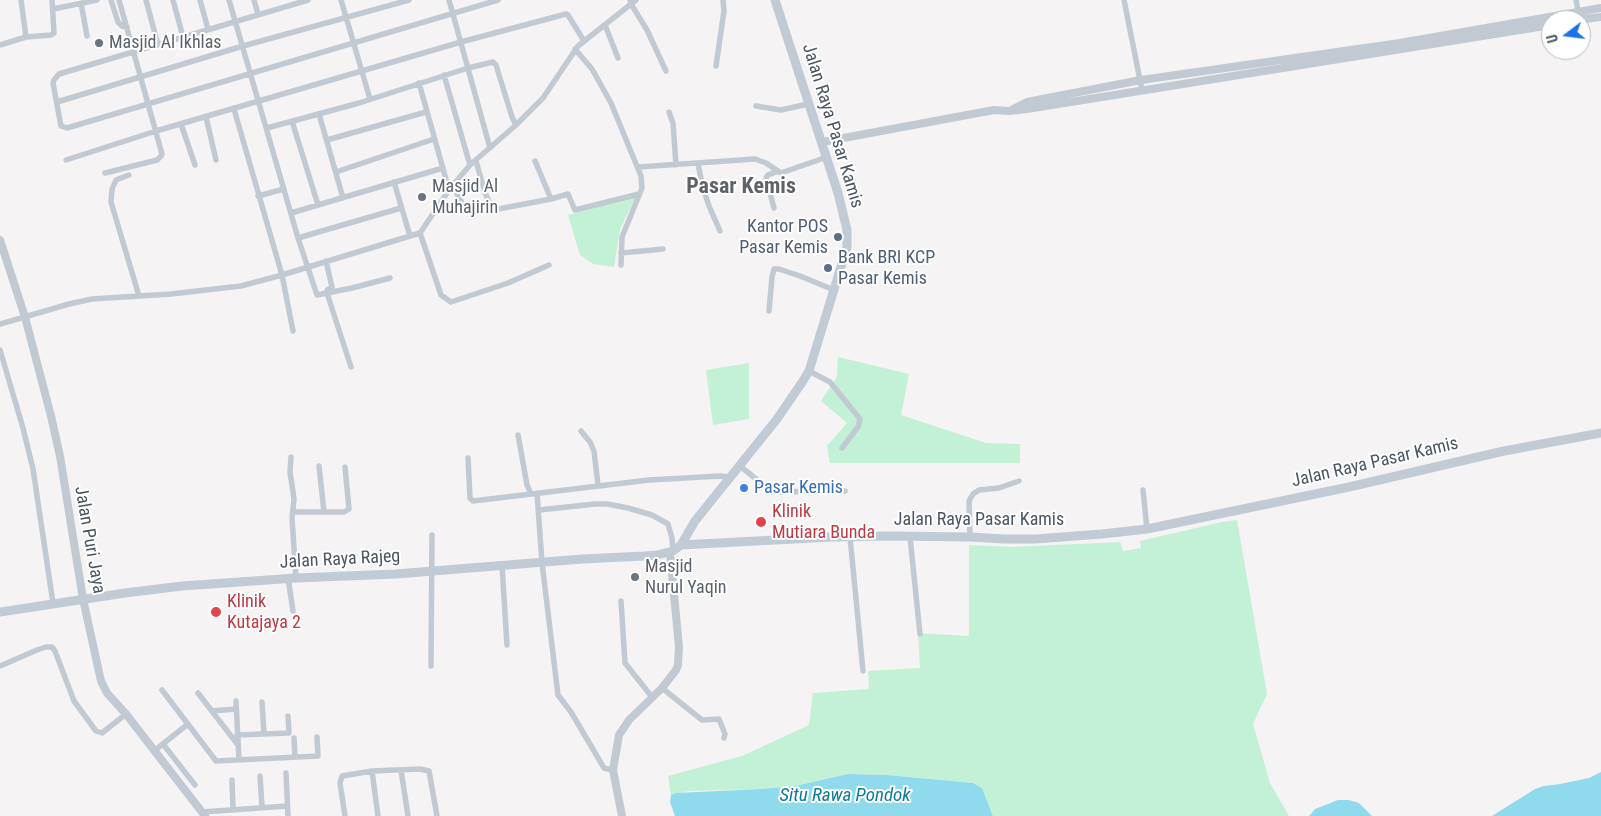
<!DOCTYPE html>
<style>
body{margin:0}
#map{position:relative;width:1601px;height:816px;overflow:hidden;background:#f5f3f3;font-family:"Roboto Condensed",sans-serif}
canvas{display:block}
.north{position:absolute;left:1541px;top:10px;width:50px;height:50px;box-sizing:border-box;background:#fff;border:1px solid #b7bbc0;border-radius:50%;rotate:255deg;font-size:14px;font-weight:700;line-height:20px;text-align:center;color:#4a5661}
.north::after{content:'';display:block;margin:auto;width:18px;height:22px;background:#1a73e8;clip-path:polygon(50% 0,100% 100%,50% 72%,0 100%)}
</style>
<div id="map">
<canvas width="1601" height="816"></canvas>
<div class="north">U</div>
</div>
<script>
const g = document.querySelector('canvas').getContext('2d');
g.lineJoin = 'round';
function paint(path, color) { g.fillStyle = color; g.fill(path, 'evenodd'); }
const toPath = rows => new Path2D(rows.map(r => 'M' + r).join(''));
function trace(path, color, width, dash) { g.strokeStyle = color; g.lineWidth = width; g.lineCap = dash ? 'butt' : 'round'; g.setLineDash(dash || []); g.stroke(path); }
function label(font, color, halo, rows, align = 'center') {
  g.font = font + ' "Roboto Condensed",sans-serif'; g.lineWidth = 4; g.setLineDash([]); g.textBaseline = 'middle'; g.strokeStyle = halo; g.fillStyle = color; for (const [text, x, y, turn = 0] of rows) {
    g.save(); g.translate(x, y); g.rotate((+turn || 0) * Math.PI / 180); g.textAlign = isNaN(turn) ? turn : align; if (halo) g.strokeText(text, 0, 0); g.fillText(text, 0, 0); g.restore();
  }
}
const green = toPath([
 [636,196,620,229,614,267,593,264,580,255,568,215],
 [838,357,909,374,901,415,986,443,1020,444,1020,463,830,463,827,446,847,423,821,401,837,377],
 [749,363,749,419,713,425,706,370],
 [1237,520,1267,694,1253,724,1270,783,1289,816,993,816,982,788,973,783,887,775,848,774,795,786,761,789,689,791,671,795,668,776,742,756,809,725,813,693,869,689,868,671,920,668,918,633,969,636,969,545,1012,547,1120,542,1123,551,1141,548,1140,541,1222,522]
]);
const water = toPath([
 [1601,772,1601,816,1492,816,1535,789,1544,786,1560,784,1589,778],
 [848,774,887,775,973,783,982,788,993,816,675,816,670,802,671,795,676,793,761,789,795,786],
 [1338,800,1349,800,1359,803,1372,816,1309,816,1315,809]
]);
const minor = toPath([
 [21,0,26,37],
 [111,0,118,22,122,26,127,27],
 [146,0,158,45],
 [173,0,183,37],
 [200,0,208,29],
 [229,0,298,238,317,295,352,288,390,278],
 [254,0,258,14],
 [308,0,59,74,54,80,53,83,61,126,67,128,498,0],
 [341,0,370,99],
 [449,0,490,148],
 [630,0,631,4,647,30,666,71],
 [1124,0,1142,90],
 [1576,0,1579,15],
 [81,3,87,36],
 [53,9,97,0],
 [605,25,618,58],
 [0,45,26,37,51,35,54,33,52,0],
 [575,49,592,69,611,103,641,176,642,188,622,237,621,265],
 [716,66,724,11,723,0],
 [444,75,470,165],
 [419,83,449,190],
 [57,102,243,46,409,0],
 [756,106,781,110,808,104],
 [234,109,282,275,293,331],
 [669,112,673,123,676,165],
 [319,114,343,198],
 [206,117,216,160],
 [292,121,318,205],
 [181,124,195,165],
 [267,128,359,103,468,68,493,62,496,65,512,117,516,125],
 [327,140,426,112],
 [66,160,156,131,461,42,566,14,568,15,584,41],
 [476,161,485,193,493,210,551,199,535,161],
 [698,164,703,188,709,206,720,231],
 [638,167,755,159,766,163,781,173,827,157],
 [336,172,434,139],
 [105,173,157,160,161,156,162,154,119,0],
 [129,175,116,180,112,189,111,202,139,296],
 [394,182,410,236],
 [453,186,464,207],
 [258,196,284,189],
 [551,199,568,194,575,210,639,194],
 [774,208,766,178,768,175,778,171],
 [291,213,443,168],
 [420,233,441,295,451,302,508,283,549,265],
 [298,238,401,208],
 [621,253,663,249],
 [326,261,332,287,327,290,327,293],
 [327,293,351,367],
 [769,311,772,277,774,269,779,269,800,276,834,290],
 [0,324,69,304,92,299,171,294,241,286,282,275,420,233,449,190,470,165,516,125,543,98,578,46,636,0],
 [0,350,23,428,33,469,53,603],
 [809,371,830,382,860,419,858,427,842,448],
 [581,431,590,442,594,451,598,485],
 [518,435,527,485,531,494],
 [291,457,290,472,294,499,292,518,296,578],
 [468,458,470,498,473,501,649,480,720,476,730,477],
 [319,466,324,512],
 [740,466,772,492,845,491],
 [1143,490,1147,529],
 [537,493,542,563,558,695,571,712,604,768,613,770],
 [539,510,595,504,607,504,628,508,652,515,668,524,672,538,673,551],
 [293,512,344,512,349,509,345,467],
 [850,537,863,671],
 [910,537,920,634],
 [970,537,969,501,973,494,979,490,999,488,1019,481],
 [502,565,507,645],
 [287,579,289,584,293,611],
 [621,601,625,663,652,697],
 [0,666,37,650,46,647,52,647,55,651,74,701,96,731,102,733,126,714],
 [431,666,432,535],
 [662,688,702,720,719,719,725,734,724,738],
 [162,690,216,761,318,756,317,737],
 [198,693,238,745],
 [236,701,239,760],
 [262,702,264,734],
 [212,711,236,709],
 [237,735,289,733,288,716],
 [294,738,295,757],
 [163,744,195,785],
 [154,751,188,724],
 [401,770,408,816],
 [372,771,378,816],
 [286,773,288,816],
 [260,776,262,807],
 [232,780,233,809],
 [202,812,287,806],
 [345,816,340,783,342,776,372,771,420,769,429,771,437,816]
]);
const tertiary = toPath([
 [1577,20,1601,17],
 [1013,109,1027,102,1141,80,1400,43,1601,8],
 [822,142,994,110,1009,111,1027,109,1551,25],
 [0,240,25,317,51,416,60,456,83,599,101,681,107,693,126,714,205,816],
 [622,816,613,770,619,735,629,720,662,688,676,670,678,665,679,647,670,553]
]);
const secondary = toPath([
 [681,545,831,537,891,536,970,537,1004,539,1035,539,1102,534,1147,529,1349,487,1504,451,1601,433],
 [0,612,125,593,182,586,296,578,396,574,582,559,644,556,657,555,673,551,681,545,695,521,777,419,803,381,809,371,847,247,847,230,838,193,775,0]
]);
const markers = [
 [99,43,5,"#6b7280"],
 [422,197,5,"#6b7280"],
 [838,237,5,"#5c6f8a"],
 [828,268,5,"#5c6f8a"],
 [744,488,5,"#3f7fe0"],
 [761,522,6,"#e0444e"],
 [635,577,5,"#6b7280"],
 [216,612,6,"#e0444e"]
];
const worshipNames = [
 ["Masjid Al Ikhlas",109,43],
 ["Masjid Al",432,187],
 ["Muhajirin",432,208],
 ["Masjid",645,567],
 ["Nurul Yaqin",645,588]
];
const streetNames = [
 ["Jalan Raya Pasar Kamis",832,126,73],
 ["Jalan Raya Pasar Kamis",1375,463,-13],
 ["Jalan Raya Pasar Kamis",979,520],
 ["Jalan Puri Jaya",89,540,80],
 ["Jalan Raya Rajeg",340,560,-3]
];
const serviceNames = [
 ["Kantor POS",828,227],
 ["Pasar Kemis",828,248],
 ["Bank BRI KCP",838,258,"left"],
 ["Pasar Kemis",838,279,"left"]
];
const shopNames = [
 ["Pasar Kemis",754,488]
];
const healthNames = [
 ["Klinik",772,512],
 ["Mutiara Bunda",772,533],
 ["Klinik",227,602],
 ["Kutajaya 2",227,623]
];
const waterNames = [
 ["Situ Rawa Pondok",845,796]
];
const districtNames = [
 ["Pasar Kemis",741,187]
];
paint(green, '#c3f1d5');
paint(water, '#90daee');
trace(minor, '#c1cad2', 5.5);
trace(tertiary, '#c1cad2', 8);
trace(secondary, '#c1cbd6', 9);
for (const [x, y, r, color] of markers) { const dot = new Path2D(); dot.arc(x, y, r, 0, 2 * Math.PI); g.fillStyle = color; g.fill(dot); trace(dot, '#fff', 2); }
label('18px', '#5b616d', '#fff', worshipNames, 'left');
label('18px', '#4a5661', '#fff', streetNames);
label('18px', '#4e5e75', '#fff', serviceNames, 'right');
label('18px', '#366cbe', '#fff', shopNames, 'left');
label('18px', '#be3a42', '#fff', healthNames, 'left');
label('italic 19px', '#0c7c9b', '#fff', waterNames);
label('bold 22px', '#5f6368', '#fff', districtNames);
</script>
